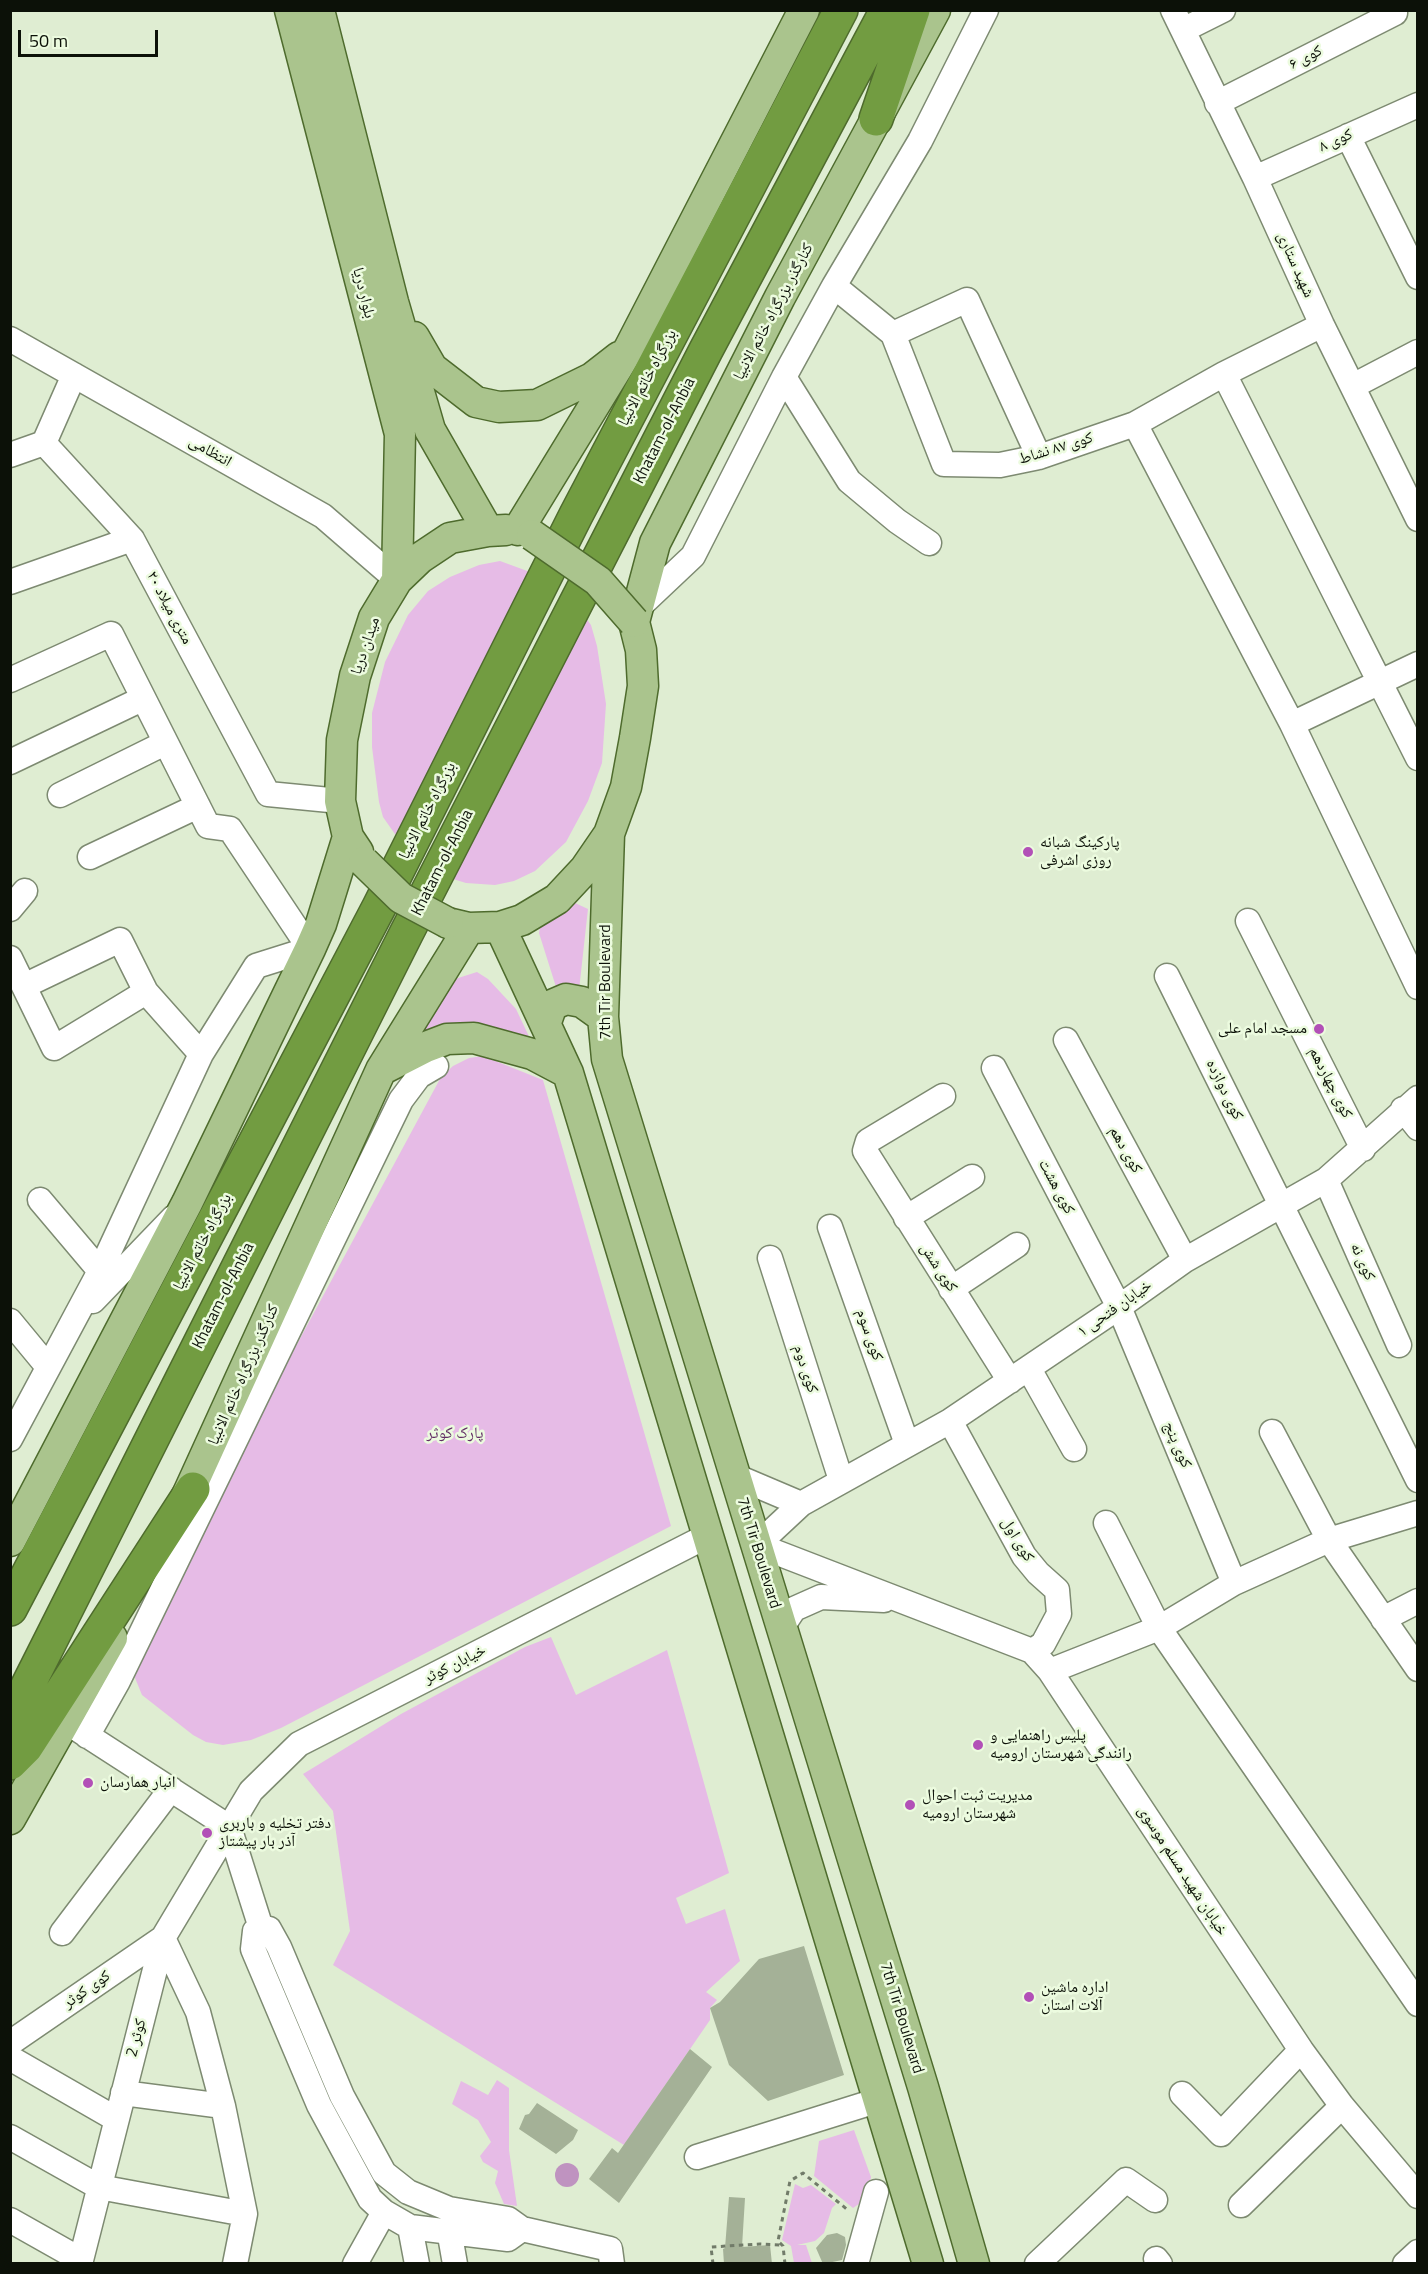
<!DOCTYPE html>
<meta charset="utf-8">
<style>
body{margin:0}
#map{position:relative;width:1428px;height:2274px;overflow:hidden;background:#dfedd2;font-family:"Titillium Web",sans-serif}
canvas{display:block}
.frame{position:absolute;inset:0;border:12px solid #0c1108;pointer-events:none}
.scale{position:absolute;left:18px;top:30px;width:140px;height:27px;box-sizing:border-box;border:3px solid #0c1108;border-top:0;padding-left:8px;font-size:18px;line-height:21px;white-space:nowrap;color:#0c1108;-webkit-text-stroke:4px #ecfbdf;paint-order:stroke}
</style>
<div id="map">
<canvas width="1428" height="2274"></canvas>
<div class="frame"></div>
<div class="scale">50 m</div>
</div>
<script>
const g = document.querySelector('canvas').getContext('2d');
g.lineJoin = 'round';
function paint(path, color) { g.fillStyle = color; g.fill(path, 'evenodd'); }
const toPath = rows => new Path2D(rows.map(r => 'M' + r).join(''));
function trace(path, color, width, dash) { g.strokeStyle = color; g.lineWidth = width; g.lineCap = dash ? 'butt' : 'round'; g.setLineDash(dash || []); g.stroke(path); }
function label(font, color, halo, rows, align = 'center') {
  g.font = font + ' "Titillium Web","Noto Naskh Arabic",sans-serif'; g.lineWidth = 5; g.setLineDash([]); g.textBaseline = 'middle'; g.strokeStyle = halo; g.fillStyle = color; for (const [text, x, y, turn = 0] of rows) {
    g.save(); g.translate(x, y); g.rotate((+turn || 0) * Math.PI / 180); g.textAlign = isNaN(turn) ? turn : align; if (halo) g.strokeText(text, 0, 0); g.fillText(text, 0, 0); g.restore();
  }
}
const green = toPath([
 [500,561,530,572,397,837,383,817,379,802,372,747,372,713,385,662,408,615,428,591,450,577,479,565],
 [583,614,591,625,597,646,606,704,602,763,588,801,566,842,535,871,514,881,495,885,466,883,453,879],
 [573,902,588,909,579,990,557,990,539,933,540,927],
 [477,972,488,979,516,1009,533,1045,414,1041,455,979],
 [483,1056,543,1080,671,1526,281,1728,251,1740,223,1745,206,1742,193,1735,142,1695,133,1673,143,1630,441,1077,453,1066,469,1058],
 [551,1637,576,1695,667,1650,729,1873,676,1898,686,1924,725,1909,740,1961,706,1992,717,2000,710,2008,710,2020,624,2145,333,1965,350,1931,333,1811,303,1774,401,1714,525,1647],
 [497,2080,509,2088,509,2150,517,2206,504,2204,495,2183,498,2171,483,2162,480,2156,491,2142,478,2120,452,2104,461,2081,488,2095],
 [854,2130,871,2177,866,2199,853,2208,814,2176,819,2141],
 [795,2184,803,2188,811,2185,836,2204,832,2208,824,2233,815,2241,797,2245,806,2245,812,2263,794,2263,791,2246,782,2240]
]);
const water = toPath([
 '555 2175a12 12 0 1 1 24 0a12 12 0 1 1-24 0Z'
]);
const building = toPath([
 [804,1946,844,2075,768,2101,729,2065,710,2008,720,2002,759,1959],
 [690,2049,712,2067,619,2203,589,2179,612,2148,618,2153],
 [537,2103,578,2130,573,2140,556,2154,519,2129,525,2115,529,2114],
 [729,2197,745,2198,742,2247,770,2245,772,2264,724,2264,723,2249,725,2248],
 [837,2233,845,2237,846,2245,842,2260,823,2264,816,2248,827,2235]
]);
const path = toPath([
 [713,2264,711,2247,760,2244,781,2245],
 [785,2264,783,2246,778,2241,790,2181,803,2173,849,2211]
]);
const minor = toPath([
 [1173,10,1255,178,1322,325,1418,519],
 [1183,30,1223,10],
 [1217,103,1395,13,1394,10],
 [1348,136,1418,277],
 [1255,178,1418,105],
 [834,286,893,334,944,464,1000,465,1039,457,1135,424,1224,374,1322,325],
 [893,334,967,300,1039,457],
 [10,339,323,516,397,580],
 [1224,374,1418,758],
 [74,375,44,443,132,539,268,794,340,801],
 [784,377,849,481,897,521,929,543],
 [1353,386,1418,352],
 [1135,424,1292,724,1418,987],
 [10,455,44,443],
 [10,582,132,539],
 [640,606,693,556,784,377,834,286,920,141,986,10],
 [10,680,111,634,208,826,230,829,310,949,256,966,201,1054,100,1271,10,1439],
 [1292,724,1418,664],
 [10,762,142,699],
 [60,795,165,743],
 [90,857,198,806],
 [10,909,25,891],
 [1248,921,1363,1149],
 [10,958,54,1048,146,992],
 [1167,976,1418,1480],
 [24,986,120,940,146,992,201,1054],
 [1066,1040,1185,1260],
 [994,1068,1119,1307,1234,1583],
 [943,1096,868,1141,865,1151,1010,1381],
 [1418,1098,1326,1180,1185,1260,1119,1307,950,1421,801,1504,757,1545,1032,1651,1050,1671,1301,2050,1342,2106,1418,2196],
 [1403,1109,1418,1128],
 [1326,1180,1399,1345],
 [40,1200,100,1271],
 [906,1218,972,1177],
 [830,1227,907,1444],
 [770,1258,841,1480],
 [951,1289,1017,1245],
 [93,1301,173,1218],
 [10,1321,48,1367],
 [1029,1369,1074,1449],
 [950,1421,1024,1556,1038,1573,1057,1590,1059,1614,1043,1644,1032,1651],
 [1272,1432,1329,1540,1418,1669],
 [735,1476,801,1504],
 [1106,1523,1159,1628,1418,2004],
 [1383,1619,1418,1601],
 [787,1640,784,1624,794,1609,821,1597,884,1600],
 [1050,1671,1159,1628,1234,1583,1329,1540,1418,1513],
 [74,1727,229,1827,261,1928],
 [87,1736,118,1681,401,1100,419,1076,436,1066],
 [261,1928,269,1929,279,1947,342,2096,384,2173,408,2192,449,2209,508,2219,522,2229,610,2249,612,2264],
 [261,1928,255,1931,253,1949,319,2105,370,2199,384,2212,410,2227,508,2239,522,2229],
 [62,1933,171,1789],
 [10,2043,163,1938,198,2012,223,2106,245,2214,235,2264],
 [10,2058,116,2119],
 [123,2093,223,2106],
 [1182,2094,1221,2134,1301,2050],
 [10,2137,99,2187,245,2214],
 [697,2157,879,2100],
 [1241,2205,1342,2106],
 [10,2220,81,2260],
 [410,2227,417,2264],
 [449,2230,455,2264],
 [1156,2259,1160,2264],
 [80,2264,163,1938,251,1791,299,1744,707,1536],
 [355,2264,384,2212],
 [856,2264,876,2192],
 [1037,2264,1126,2180,1155,2200],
 [1405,2264,1418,2252]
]);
const major = toPath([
 [290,10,400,434,397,580],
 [319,10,393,302,430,430,488,531],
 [414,337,432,368,476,402,499,407,537,405,592,378,619,357],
 [518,530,630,347,804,10],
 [609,834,603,1017,607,1059,923,2087,974,2264],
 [358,852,348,837,340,801,342,740,355,676,374,618,397,580,420,558,450,538,488,531,506,530],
 [448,923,469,928,500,927,522,920,557,899,585,869,609,834,626,787,635,738,643,686,641,650,634,622,655,543,780,297,935,10],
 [500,927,568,1073,928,2264],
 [546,1022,552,1005,566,999,582,1002,603,1017],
 [381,1070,426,1047,447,1039,474,1038,532,1054,568,1073],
 [180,1511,381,1070,469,928],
 [10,1541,187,1203,310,949,321,924,348,837],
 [10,1819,112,1638]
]);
const highway = toPath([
 [876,119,913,10],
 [10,1609,379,907,576,515,841,10],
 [10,1721,406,934,706,350,887,10],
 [10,1763,26,1747,193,1489]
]);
const majorBridge = toPath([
 [532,535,598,581,634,622],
 [364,862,401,898,448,923]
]);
const markers = [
 [1028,852,6,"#b250b7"],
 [1319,1029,6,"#b250b7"],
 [978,1745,6,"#b250b7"],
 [88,1783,6,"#b250b7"],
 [910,1805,6,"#b250b7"],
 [207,1833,6,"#b250b7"],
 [1029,1997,6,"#b250b7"]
];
const streetNames = [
 ["کوی ۶",1306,58,-27],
 ["کوی ۸",1336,141,-24],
 ["شهید ستاری",1295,265,66],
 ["بلوار دریا",363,293,76],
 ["کنارگذر بزرگراه خاتم الانبیا",774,312,-62],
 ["بزرگراه خاتم الانبیا",648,378,-62],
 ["Khatam-ol-Anbia",665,431,-63],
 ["کوی ۸۷ نشاط",1056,449,-17],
 ["انتظامی",210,452,30],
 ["۲۰ متری میلاد",169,608,62],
 ["میدان دریا",366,646,-71],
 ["بزرگراه خاتم الانبیا",428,811,-63],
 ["Khatam-ol-Anbia",443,863,-63],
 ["7th Tir Boulevard",606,982,-90],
 ["کوی چهاردهم",1330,1083,63],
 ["کوی دوازده",1224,1090,64],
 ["کوی دهم",1125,1150,61],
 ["کوی هشت",1056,1187,62],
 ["بزرگراه خاتم الانبیا",203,1242,-62],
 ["کوی نه",1362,1262,66],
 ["کوی شش",938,1268,57],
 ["Khatam-ol-Anbia",224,1296,-63],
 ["خیابان فتحی ۱",1115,1309,-35],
 ["کوی سوم",869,1335,71],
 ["کوی دوم",805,1369,72],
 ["کنارگذر بزرگراه خاتم الانبیا",244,1375,-66],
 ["کوی پنج",1177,1445,67],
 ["کوی اول",1017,1540,59],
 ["7th Tir Boulevard",758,1553,73],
 ["خیابان کوثر",455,1665,-27],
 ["خیابان شهید مسلم موسوی",1182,1871,57],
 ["کوی کوثر",87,1990,-35],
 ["7th Tir Boulevard",901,2018,73],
 ["کوثر 2",137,2038,-75]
];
const poiNames = [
 ["پارکینگ شبانه",1040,843],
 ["روزی اشرفی",1040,861],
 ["مسجد امام علی",1307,1029,"right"],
 ["پلیس راهنمایی و",990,1736],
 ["رانندگی شهرستان ارومیه",990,1754],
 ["انبار همارسان",100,1783],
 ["مدیریت ثبت احوال",922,1796],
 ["شهرستان ارومیه",922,1814],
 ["دفتر تخلیه و باربری",219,1824],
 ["آذر بار پیشتاز",219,1842],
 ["اداره ماشین",1041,1988],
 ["آلات استان",1041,2006]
];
const parkNames = [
 ["پارک کوثر",455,1434]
];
paint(green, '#e6bbe6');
paint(water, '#bf93c0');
paint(building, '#a4b197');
trace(minor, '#7d8a71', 27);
trace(major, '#4e6b2d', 33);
trace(highway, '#4e6b2d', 36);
trace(path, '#717b69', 3, [4.5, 4.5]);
trace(minor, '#fff', 24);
trace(major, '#aac48d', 30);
trace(highway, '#729c41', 33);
trace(majorBridge, '#4e6b2d', 33, []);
trace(majorBridge, '#aac48d', 30);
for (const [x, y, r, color] of markers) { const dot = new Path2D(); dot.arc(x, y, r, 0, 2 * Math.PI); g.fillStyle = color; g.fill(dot); trace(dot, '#ecfbdf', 2); }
label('16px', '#0c1108', '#ecfbdf', streetNames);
label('16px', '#0c1108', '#ecfbdf', poiNames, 'left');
label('16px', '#622c65', '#ecfbdf', parkNames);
</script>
